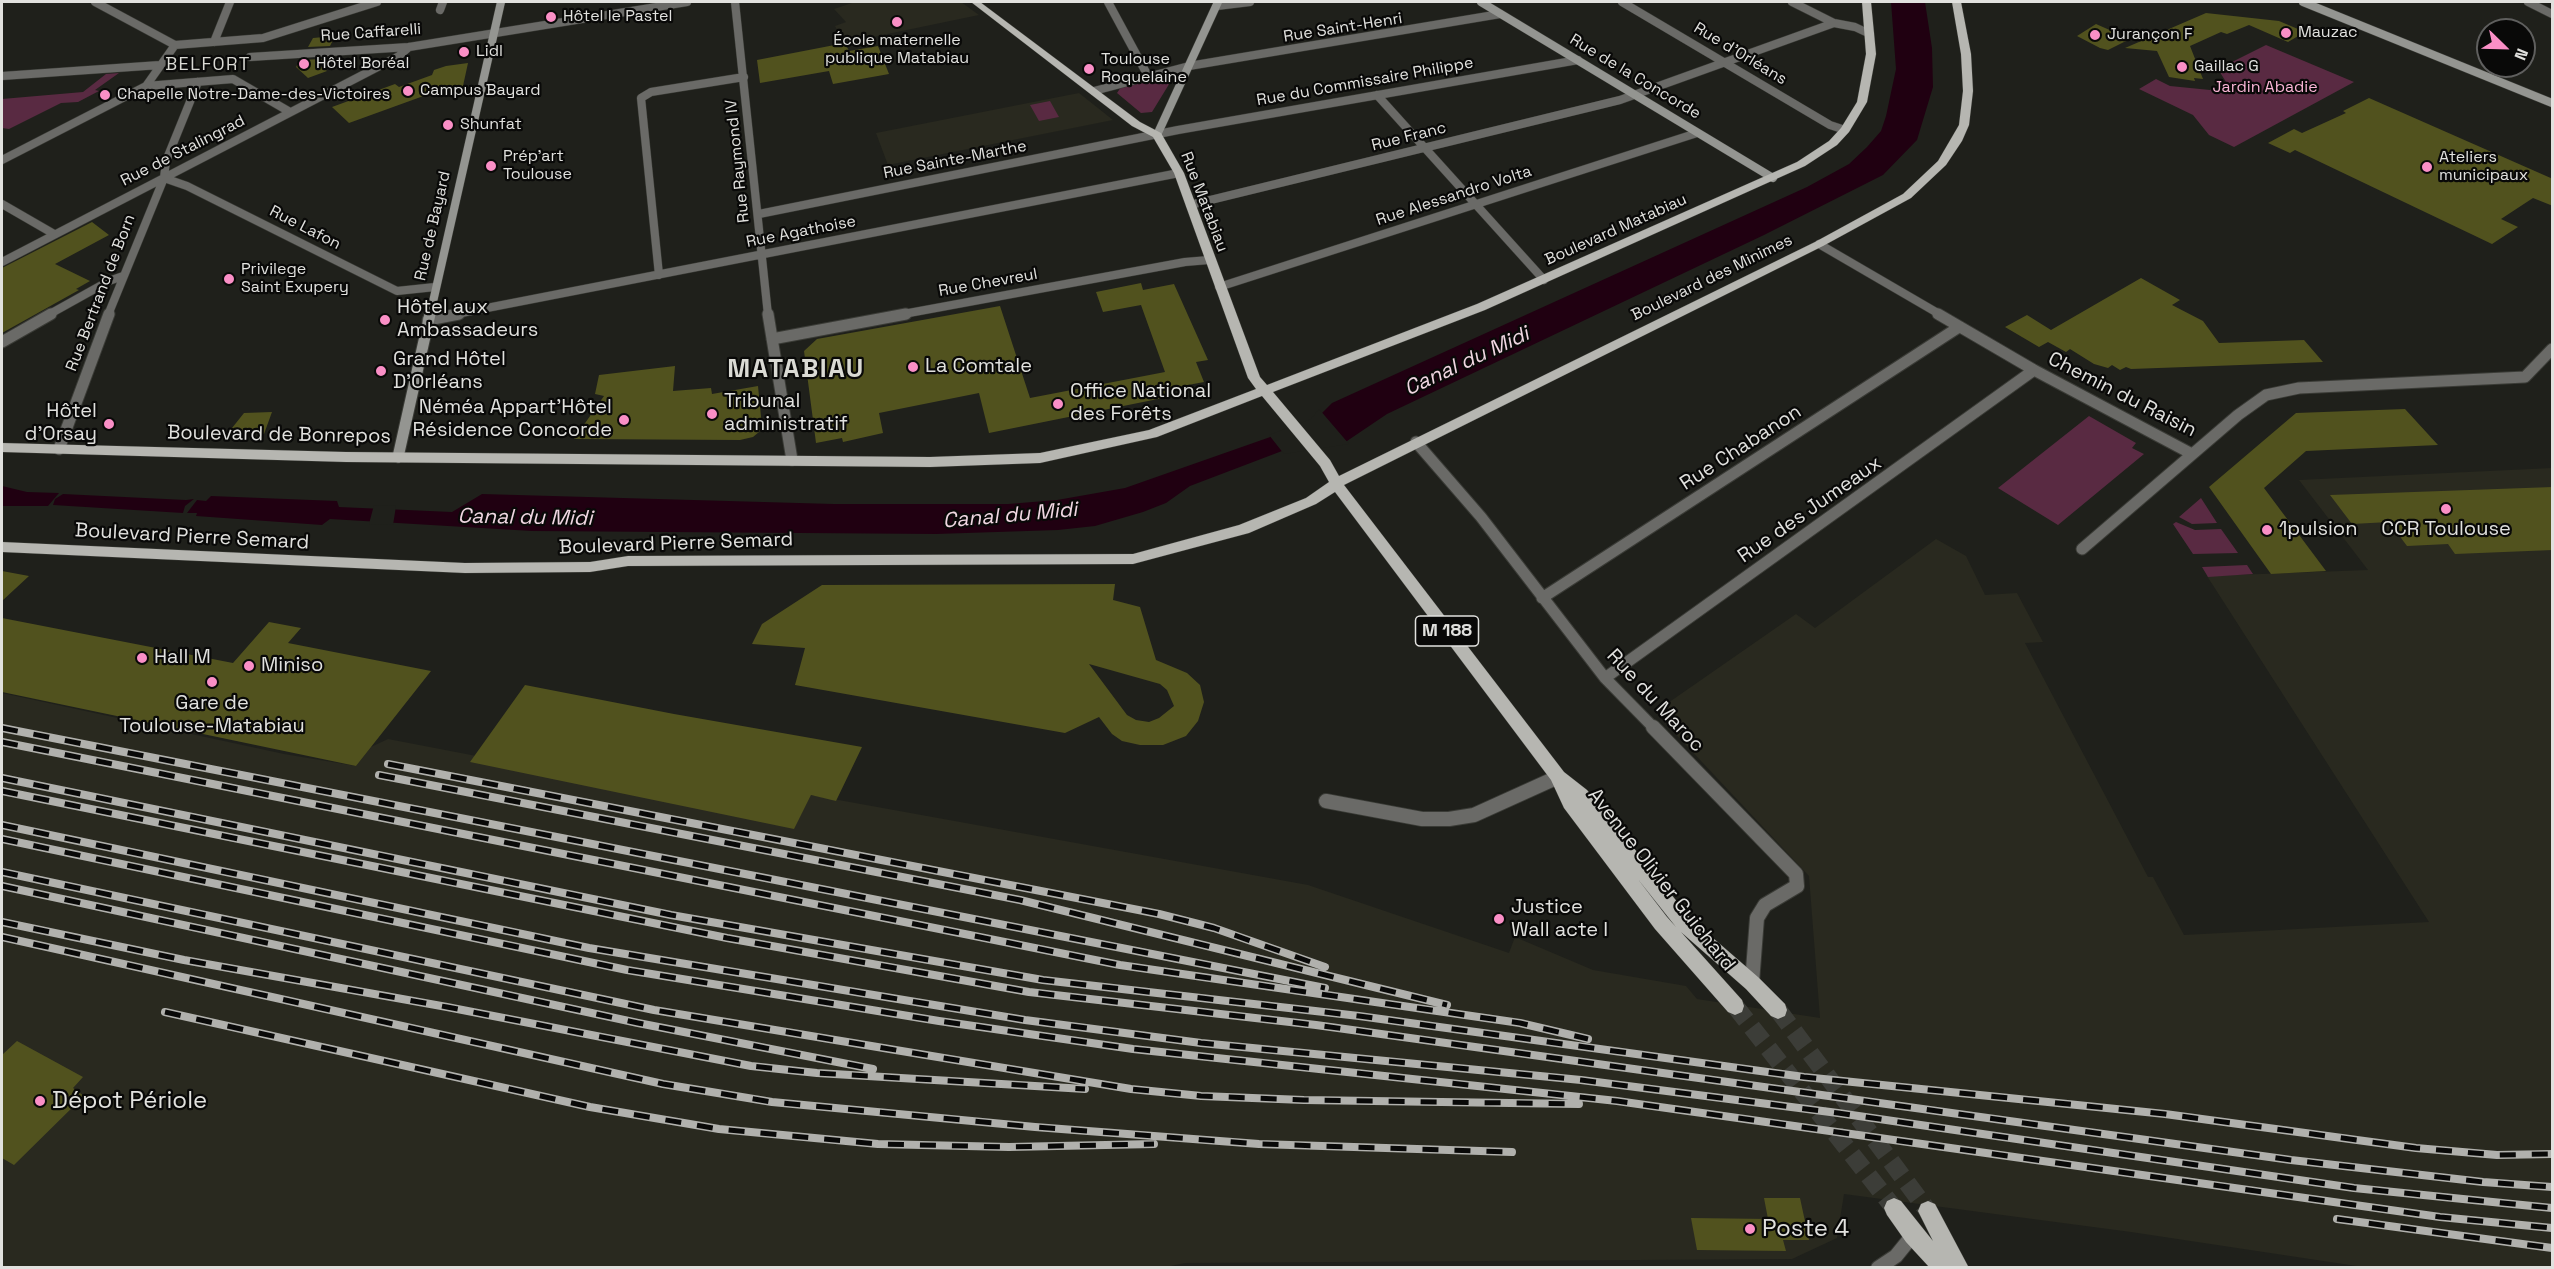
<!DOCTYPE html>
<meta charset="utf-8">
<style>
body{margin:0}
#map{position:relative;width:2554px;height:1269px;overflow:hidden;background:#1f201b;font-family:"Space Grotesk",sans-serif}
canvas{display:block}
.frame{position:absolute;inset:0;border:3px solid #e1e1de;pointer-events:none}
.north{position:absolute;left:2476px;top:18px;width:60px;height:60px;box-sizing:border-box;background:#090908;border:2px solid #5f5f5e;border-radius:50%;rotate:113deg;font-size:16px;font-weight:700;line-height:24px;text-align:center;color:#e1e1de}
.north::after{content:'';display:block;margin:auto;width:21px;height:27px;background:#fa8fc6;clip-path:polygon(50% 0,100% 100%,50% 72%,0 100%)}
</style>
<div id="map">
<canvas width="2554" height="1269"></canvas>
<div class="frame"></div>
<div class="north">N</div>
</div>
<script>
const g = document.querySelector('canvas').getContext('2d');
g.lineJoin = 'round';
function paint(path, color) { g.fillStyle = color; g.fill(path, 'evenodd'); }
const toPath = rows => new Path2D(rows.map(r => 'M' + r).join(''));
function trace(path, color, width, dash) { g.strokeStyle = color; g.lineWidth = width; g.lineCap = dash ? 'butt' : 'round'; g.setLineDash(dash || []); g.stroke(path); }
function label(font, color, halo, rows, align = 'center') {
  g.font = font + ' "Space Grotesk",sans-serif'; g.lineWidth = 4.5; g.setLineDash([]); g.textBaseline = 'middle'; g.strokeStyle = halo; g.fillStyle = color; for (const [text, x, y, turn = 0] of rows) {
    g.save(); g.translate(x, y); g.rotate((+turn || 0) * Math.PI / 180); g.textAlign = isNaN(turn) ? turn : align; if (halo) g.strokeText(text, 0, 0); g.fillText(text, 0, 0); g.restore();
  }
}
const built = toPath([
 [855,2,961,2,979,15,844,43,835,26,846,22,834,9],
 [1079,93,1113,120,888,165,876,133],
 [2552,468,2552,1267,2363,1267,2131,1232,1844,1194,1837,1238,1792,1259,1185,1263,1161,1268,2,1268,2,693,284,754,356,766,371,747,388,739,799,818,811,795,1308,885,1509,953,1515,937,1593,970,1686,986,1697,999,1820,1018,1809,876,1655,712,1796,614,1815,628,1936,539,1966,556,1985,595,2017,593,2043,642,2025,643,2148,877,2153,877,2184,935,2429,922,2207,576,2368,570,2299,480]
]);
const green = toPath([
 [2266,45,2354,82,2234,147,2209,135,2193,115,2139,89,2156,79,2170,86,2210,90,2226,82,2218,69],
 [119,73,95,90,99,91,78,102,61,103,9,129,2,128,2,99,83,92,106,74],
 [1162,77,1171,81,1152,112,1141,113,1117,93,1121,87],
 [1050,101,1059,117,1039,121,1030,105],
 [2089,416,2136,443,2132,448,2144,454,2058,525,1998,488],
 [2201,498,2217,523,2192,524,2179,517],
 [2176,522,2195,530,2221,529,2238,553,2193,554,2173,524],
 [2247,565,2253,574,2208,577,2202,567]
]);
const water = toPath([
 [1891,2,1925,2,1932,48,1933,87,1917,140,1883,175,1764,235,1387,414,1347,441,1282,451,1190,486,1166,503,1143,512,1095,526,1058,530,936,534,532,531,330,519,322,525,196,516,197,513,187,513,197,500,206,501,211,496,337,501,339,507,452,512,482,494,834,504,1008,504,1057,500,1125,488,1313,422,1332,403,1807,187,1849,164,1867,147,1881,131,1886,116,1896,69],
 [2,486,27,492,59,493,48,506,2,506],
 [63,494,186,500,194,499,185,506,183,513,53,505,55,499]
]);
const pier = toPath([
 [1319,409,1349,444,1284,454,1269,435,1311,419],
 [374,505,396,506,393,525,369,524]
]);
const building = toPath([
 [2206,13,2279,21,2305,32,2288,42,2249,25,2227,34,2221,32,2190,46,2203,79,2194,78,2195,81,2169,77,2157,51,2125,48],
 [2096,24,2130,39,2108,50,2100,48,2077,36],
 [335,36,330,46,308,47,313,38],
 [845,43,849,51,878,46,889,74,833,84,829,71,760,83,757,60],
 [323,59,319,65,327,71,308,78,296,67,300,60],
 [468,63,463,86,429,94,349,123,332,107,395,84,399,87,432,75,434,70,446,66],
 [2369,98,2553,179,2553,206,2533,198,2501,219,2518,227,2492,244,2295,150,2290,153,2268,143,2294,129,2302,133,2346,113,2343,111],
 [92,222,109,235,55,264,90,281,76,289,79,290,2,333,2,268],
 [2141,278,2180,300,2172,305,2203,321,2219,343,2304,340,2323,362,2131,369,2126,367,2120,370,2112,365,2108,368,2094,364,2070,349,2066,352,2048,342,2039,347,2005,327,2027,315,2051,330],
 [1141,283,1143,290,1174,284,1208,360,1196,362,1204,382,1172,388,1175,395,1163,398,989,433,979,393,879,413,883,433,843,442,842,438,816,443,804,351,817,339,1000,306,1030,398,1165,372,1141,305,1103,312,1096,292],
 [675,366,673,391,711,388,712,394,758,386,762,427,759,432,753,437,740,440,574,439,604,396,595,394,599,375],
 [2405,409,2438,445,2306,451,2264,488,2326,571,2271,574,2209,487,2296,413],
 [272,412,264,434,228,433,244,413],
 [2553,487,2553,550,2455,554,2448,544,2407,546,2389,522,2352,524,2330,495],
 [2,571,29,576,2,601],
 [1115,584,1113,600,1140,607,1156,660,1187,673,1200,685,1204,702,1198,721,1186,736,1163,745,1140,745,1122,741,1112,734,1099,717,1065,733,795,685,805,648,752,644,762,624,822,585],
 [1089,664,1160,684,1167,690,1174,706,1159,718,1149,722,1136,720,1127,715],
 [2,618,233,663,269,622,301,628,288,643,431,671,356,766,2,692],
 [525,685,674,714,862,747,836,801,811,795,794,829,470,762],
 [17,1041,83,1077,73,1088,84,1096,14,1165,2,1158,2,1055],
 [1764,1198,1800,1198,1809,1240,1783,1240,1786,1251,1697,1250,1691,1218,1768,1219]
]);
const primaryTunnel = toPath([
 [1735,1006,1894,1208],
 [1778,1010,1928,1211]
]);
const streetFar2 = toPath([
 [95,2,175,45],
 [735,2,768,315],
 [1108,2,1148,76],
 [1622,2,1830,125,1845,130],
 [1792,2,1834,23],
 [2528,2,2552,14],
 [1217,6,1250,2],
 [440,10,443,2],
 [214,42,230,2],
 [250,57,409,47,687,2],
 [2,76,160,65],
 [146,86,175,45,263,38,377,2],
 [1094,91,1189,66,1500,14],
 [1377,95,1544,280],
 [2,160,146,86,233,79,290,112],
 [164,178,187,186,397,291,435,287],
 [2,204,54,234],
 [1190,205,1620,100,1834,23,1855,27,1870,34],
 [759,214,1178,130,1578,60],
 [1819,244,1941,315],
 [2,262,399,56,409,47],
 [659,275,641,98,651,92,744,77],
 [1219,287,1697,133],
 [48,315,109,281,123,276],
 [108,315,164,178,166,161,198,82],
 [451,315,1179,173],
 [898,315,1185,262,1209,260]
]);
const streetFar1 = toPath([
 [768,314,792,460],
 [1938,314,2034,370,2192,454],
 [428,320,459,314],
 [772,339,906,314],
 [2,342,51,314],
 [1416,442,1481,517,1605,678,1654,728],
 [59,449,109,314],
 [2082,549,2238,415,2266,395,2299,388,2525,377,2552,349],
 [1542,598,1959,327],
 [1605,678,2034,370]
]);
const street = toPath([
 [1653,727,1796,874,1797,886,1765,905,1757,918,1752,983],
 [1326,801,1422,819,1449,819,1474,815,1558,777],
 [1878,1268,1896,1256,1913,1235,1919,1237]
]);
const secondaryFar1 = toPath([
 [1481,2,1773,178],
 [2303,2,2552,103],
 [1157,135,1218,2],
 [430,315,501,2]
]);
const secondary = toPath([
 [398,457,430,314]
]);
const primary = toPath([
 [971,2,980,2,1140,122,1161,133,1184,173,1260,377,1267,385,1477,304,1797,162,1829,141,1841,128,1857,102,1866,54,1862,2,1871,2,1876,54,1867,102,1849,132,1837,145,1805,166,1485,310,1273,392,1330,460,1339,476,1815,242,1903,194,1938,161,1959,125,1963,91,1961,54,1952,2,1961,2,1971,54,1973,91,1969,125,1962,141,1946,165,1911,198,1823,246,1344,485,1564,772,1587,790,1691,919,1758,977,1785,1004,1787,1010,1785,1016,1778,1019,1771,1016,1746,989,1681,932,1742,1000,1744,1006,1742,1012,1735,1015,1728,1012,1655,929,1564,808,1551,780,1335,492,1316,504,1249,533,1133,564,628,566,590,572,465,573,2,552,2,542,465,563,590,562,628,556,1133,554,1239,525,1306,498,1329,482,1320,466,1262,396,1157,437,1040,463,930,467,346,462,2,452,2,443,346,452,930,457,1040,453,1149,430,1256,389,1248,378,1174,173,1153,137,1132,126,971,2],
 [1637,878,1676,927,1667,917,1637,878],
 [1894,1198,1901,1201,1933,1241,1918,1211,1921,1204,1928,1201,1935,1204,1969,1268,1930,1268,1906,1242,1887,1215,1884,1208,1887,1201,1894,1198]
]);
const rail = toPath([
 [2,728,1325,988],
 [2,742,1120,965,1520,1023,1588,1039],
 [388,764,1159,914,1214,928,1325,967],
 [379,775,1020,900,1447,1005],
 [2,778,671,915,1043,980,1359,1016,1804,1077,2165,1114,2416,1148,2497,1155,2552,1154],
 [2,791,727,938,1029,992,1316,1025,2291,1160,2483,1182,2552,1187],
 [2,825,589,948,1025,1020,1201,1043,1581,1080,1838,1113,2354,1188,2552,1208],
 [2,839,627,970,939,1021,1133,1049,1617,1101,2440,1217,2552,1228],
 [2,872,654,1010,1131,1089,1201,1096,1304,1100,1579,1104],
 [2,886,638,1023,873,1069],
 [2,922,184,960,447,1007,751,1066,817,1073,1085,1089],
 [2,937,663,1084,772,1102,1035,1127,1259,1144,1512,1152],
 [165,1012,590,1107,719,1129,878,1144,1009,1147,1154,1144],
 [2337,1219,2552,1248]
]);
const markers = [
 [551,17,6,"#fa8fc6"],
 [897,22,6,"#fa8fc6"],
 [2286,33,6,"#fa8fc6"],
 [2095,35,6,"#fa8fc6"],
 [464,52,6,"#fa8fc6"],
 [304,64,6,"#fa8fc6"],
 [2182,67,6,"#fa8fc6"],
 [1089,69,6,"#fa8fc6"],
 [408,91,6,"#fa8fc6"],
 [105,95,6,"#fa8fc6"],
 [448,125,6,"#fa8fc6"],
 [491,166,6,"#fa8fc6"],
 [2427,167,6,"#fa8fc6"],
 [229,279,6,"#fa8fc6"],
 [385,320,6,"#fa8fc6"],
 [913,367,6,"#fa8fc6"],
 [381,371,6,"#fa8fc6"],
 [1058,404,6,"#fa8fc6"],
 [712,414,6,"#fa8fc6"],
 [624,420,6,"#fa8fc6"],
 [109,424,6,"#fa8fc6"],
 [2446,509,6,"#fa8fc6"],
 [2267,530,6,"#fa8fc6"],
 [142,658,6,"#fa8fc6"],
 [249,666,6,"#fa8fc6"],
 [212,682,6,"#fa8fc6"],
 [1499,919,6,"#fa8fc6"],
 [40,1101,6,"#fa8fc6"],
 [1750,1229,6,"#fa8fc6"]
];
const farPoinames = [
 ["Hôtel le Pastel",563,17],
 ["Mauzac",2298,33],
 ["Jurançon F",2107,35],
 ["École maternelle",897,41,"center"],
 ["publique Matabiau",897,59,"center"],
 ["Lidl",476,52],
 ["Toulouse",1101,60],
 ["Roquelaine",1101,78],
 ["Hôtel Boréal",316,64],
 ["Gaillac G",2194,67],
 ["Campus Bayard",420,91],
 ["Chapelle Notre-Dame-des-Victoires",117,95],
 ["Shunfat",460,125],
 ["Prép'art",503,157],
 ["Toulouse",503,175],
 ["Ateliers",2439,158],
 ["municipaux",2439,176],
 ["Privilege",241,270],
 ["Saint Exupery",241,288]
];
const farStreetnames = [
 ["Rue Saint-Henri",1343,28,-9],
 ["Rue Caffarelli",371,33,-4],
 ["Rue d'Orléans",1740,54,31],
 ["Rue de la Concorde",1635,77,31],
 ["Rue du Commissaire Philippe",1365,82,-10],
 ["Rue Franc",1409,137,-14],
 ["Rue de Stalingrad",183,151,-27],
 ["Rue Sainte-Marthe",955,160,-11],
 ["Rue Raymond IV",738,161,-96],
 ["Rue Alessandro Volta",1454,196,-18],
 ["Rue Matabiau",1204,202,69],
 ["Rue de Bayard",433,226,-77],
 ["Rue Lafon",305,228,27],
 ["Boulevard Matabiau",1616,230,-24],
 ["Rue Agathoise",801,232,-11],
 ["Boulevard des Minimes",1712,278,-26],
 ["Rue Chevreul",988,283,-10],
 ["Rue Bertrand de Born",101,293,-69]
];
const farParknames = [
 ["Jardin Abadie",2265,88]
];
const farNeighbourhoodnames = [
 ["BELFORT",208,65]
];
const shields = [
 [1447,631,63]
];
const shieldNames = [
 ["M 188",1447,631]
];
const poiNames = [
 ["Hôtel aux",397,308],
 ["Ambassadeurs",397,331],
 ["Grand Hôtel",393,360],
 ["D'Orléans",393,383],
 ["La Comtale",925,367],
 ["Office National",1070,392],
 ["des Forêts",1070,415],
 ["Tribunal",724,402],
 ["administratif",724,425],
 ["Néméa Appart'Hôtel",612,408,"right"],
 ["Résidence Concorde",612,431,"right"],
 ["Hôtel",97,412,"right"],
 ["d'Orsay",97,435,"right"],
 ["1pulsion",2279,530],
 ["CCR Toulouse",2446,530,"center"],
 ["Hall M",154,658],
 ["Miniso",261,666],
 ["Gare de",212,704,"center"],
 ["Toulouse-Matabiau",212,727,"center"],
 ["Justice",1511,908],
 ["Wall acte I",1511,931]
];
const streetNames = [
 ["Chemin du Raisin",2122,395,27],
 ["Boulevard de Bonrepos",279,435,1],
 ["Rue Chabanon",1741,448,-33],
 ["Rue des Jumeaux",1810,510,-35],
 ["Boulevard Pierre Semard",192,537,3],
 ["Boulevard Pierre Semard",676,544,-2],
 ["Rue du Maroc",1655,701,47],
 ["Avenue Olivier Guichard",1661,880,52]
];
const waterNames = [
 ["Canal du Midi",1467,362,-25],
 ["Canal du Midi",1010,516,-5],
 ["Canal du Midi",525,518,1]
];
const nearPoinames = [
 ["Dépot Périole",52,1101],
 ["Poste 4",1762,1229]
];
const districtNames = [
 ["MATABIAU",796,370]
];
paint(built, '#29291f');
paint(green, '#592a42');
paint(water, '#200011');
paint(pier, '#1f201b');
paint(building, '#51521e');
trace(primaryTunnel, '#3c3d38', 18, [18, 9]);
trace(streetFar2, '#3a3b36', 9);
trace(streetFar1, '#3a3b36', 13);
trace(street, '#3a3b36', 16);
trace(secondaryFar1, '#3a3b36', 9);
trace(secondary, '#3a3b36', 13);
trace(primary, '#3a3b36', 1);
trace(streetFar2, '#6a6a67', 8);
trace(streetFar1, '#6a6a67', 11);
trace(street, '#6a6a67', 14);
trace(secondaryFar1, '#949591', 8);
trace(secondary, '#949591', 11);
paint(primary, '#b6b6b1');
trace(rail, '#b1b1ad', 8);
trace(rail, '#090908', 5, [16]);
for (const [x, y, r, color] of markers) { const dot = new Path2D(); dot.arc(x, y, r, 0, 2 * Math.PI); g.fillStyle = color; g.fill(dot); trace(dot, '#090908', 2); }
label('16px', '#e1e1de', '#090908', farPoinames, 'left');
label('16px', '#e1e1de', '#090908', farStreetnames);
label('16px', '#fab5d6', '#090908', farParknames);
g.letterSpacing = '1.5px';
label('18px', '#dadad4', '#090908', farNeighbourhoodnames);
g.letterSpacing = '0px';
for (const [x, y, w] of shields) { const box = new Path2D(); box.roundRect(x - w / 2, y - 15, w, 30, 4.5); g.fillStyle = '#090908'; g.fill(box); trace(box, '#e1e1de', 1.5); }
label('bold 18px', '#e1e1de', null, shieldNames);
label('20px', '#e1e1de', '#090908', poiNames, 'left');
label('20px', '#e1e1de', '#090908', streetNames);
label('italic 21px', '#f0d7e2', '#090908', waterNames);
label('24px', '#e1e1de', '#090908', nearPoinames, 'left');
g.letterSpacing = '1.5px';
label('bold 26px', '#dadad4', '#090908', districtNames);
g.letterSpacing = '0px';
</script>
